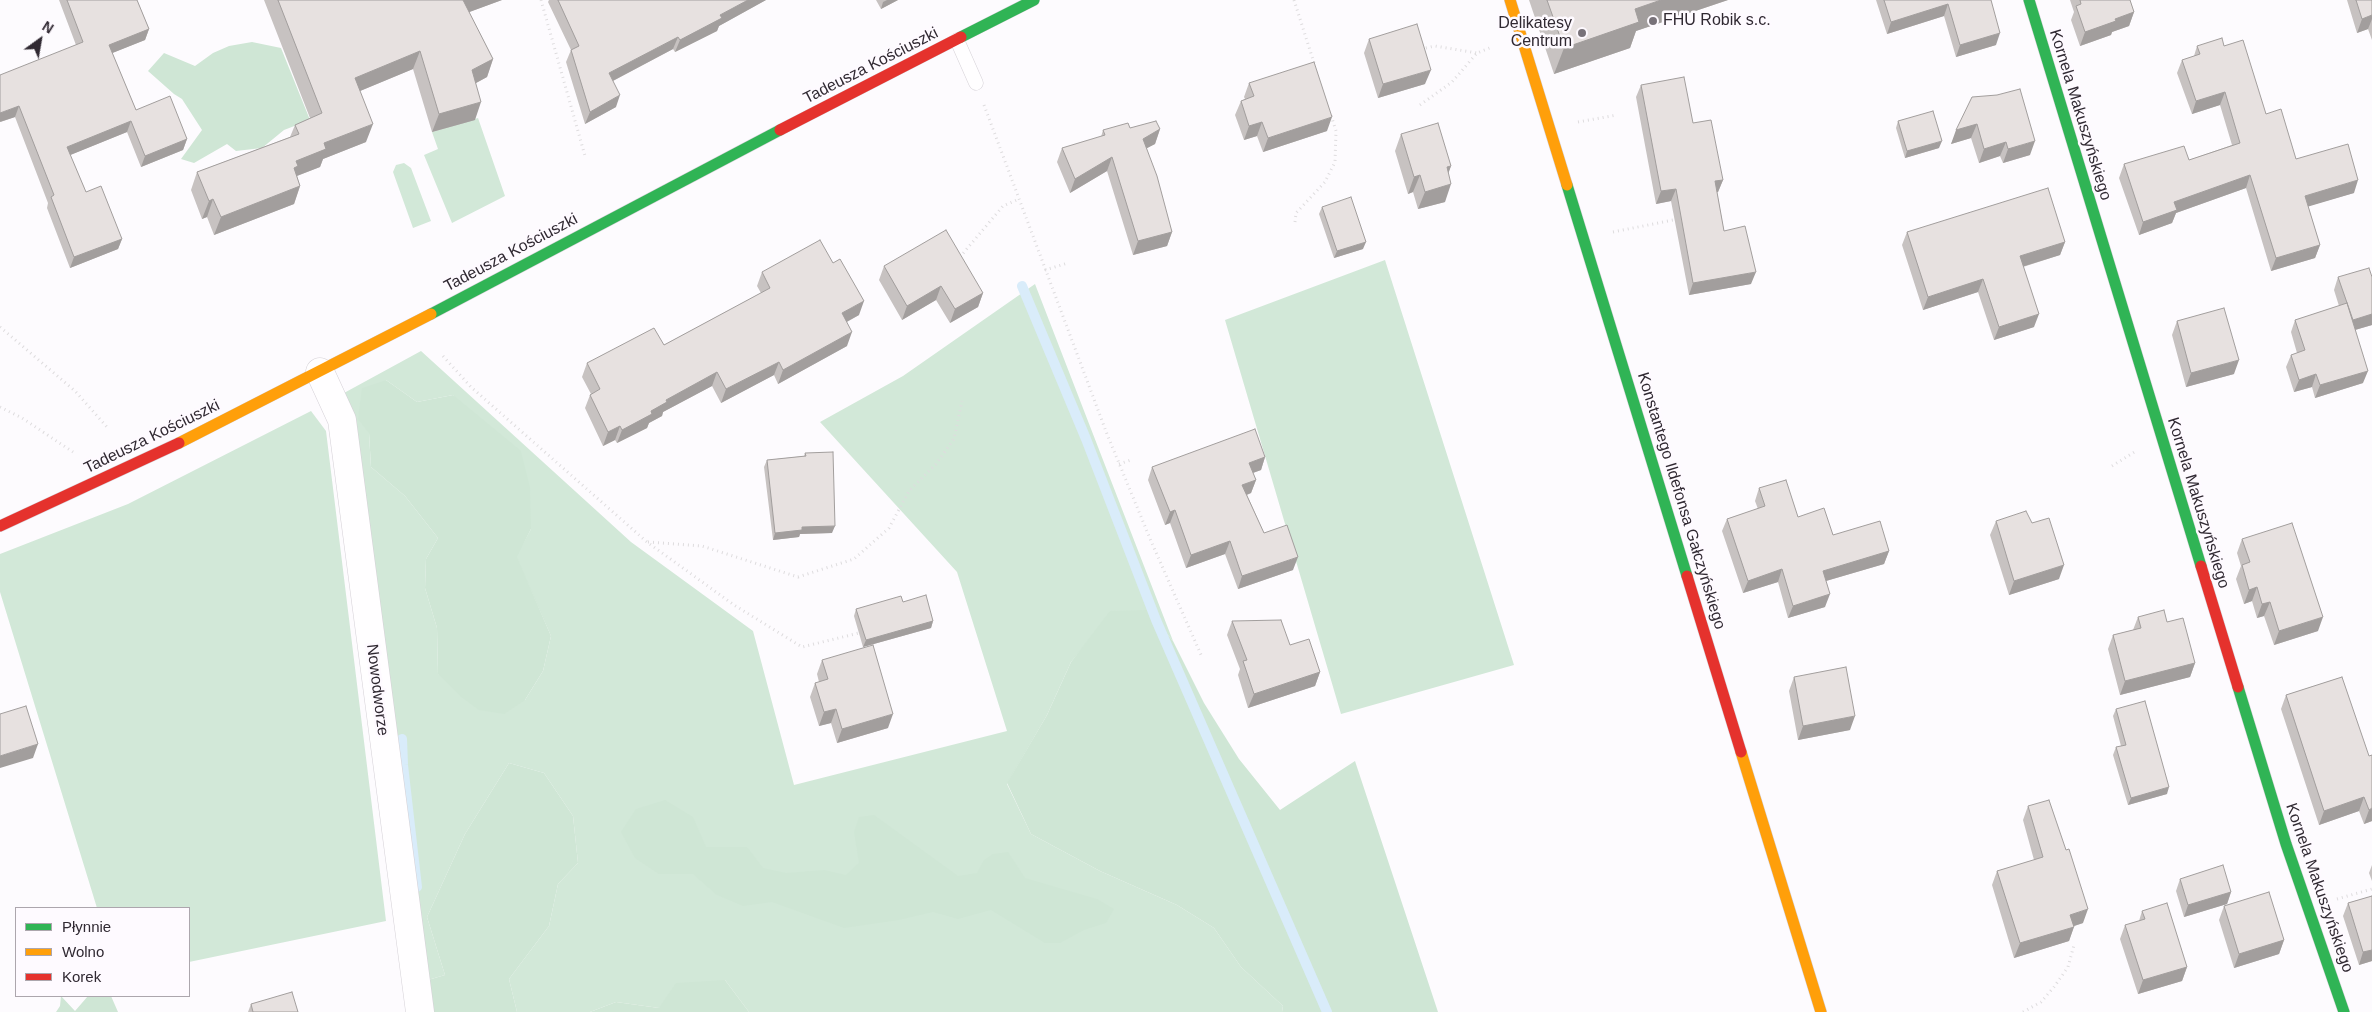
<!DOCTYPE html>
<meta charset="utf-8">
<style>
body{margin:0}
#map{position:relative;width:2372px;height:1012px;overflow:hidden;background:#fdfbfe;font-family:Arial,sans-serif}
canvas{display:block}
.legend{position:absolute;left:15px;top:907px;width:175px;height:90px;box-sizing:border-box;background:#fefaff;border:1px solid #aca6ad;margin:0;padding:6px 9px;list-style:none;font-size:15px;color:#302932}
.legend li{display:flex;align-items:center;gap:10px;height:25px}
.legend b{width:25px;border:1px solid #aca6ad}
.north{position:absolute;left:15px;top:15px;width:50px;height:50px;-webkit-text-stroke:4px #fefaff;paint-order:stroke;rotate:32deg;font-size:14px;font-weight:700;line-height:20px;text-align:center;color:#302932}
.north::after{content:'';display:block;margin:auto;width:18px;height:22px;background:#302932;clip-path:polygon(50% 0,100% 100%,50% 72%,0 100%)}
</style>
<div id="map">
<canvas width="2372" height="1012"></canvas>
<ul class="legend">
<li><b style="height:6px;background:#30b455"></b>Płynnie</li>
<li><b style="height:6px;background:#ff9f0a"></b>Wolno</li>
<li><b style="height:6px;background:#e5322d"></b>Korek</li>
</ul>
<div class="north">N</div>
</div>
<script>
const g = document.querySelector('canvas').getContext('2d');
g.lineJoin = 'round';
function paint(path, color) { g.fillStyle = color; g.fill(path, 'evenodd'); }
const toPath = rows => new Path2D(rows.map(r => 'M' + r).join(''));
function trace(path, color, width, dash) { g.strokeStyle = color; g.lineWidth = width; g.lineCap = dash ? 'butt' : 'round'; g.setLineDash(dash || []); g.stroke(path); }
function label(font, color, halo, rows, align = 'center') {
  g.font = font + ' Arial,sans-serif'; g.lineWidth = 5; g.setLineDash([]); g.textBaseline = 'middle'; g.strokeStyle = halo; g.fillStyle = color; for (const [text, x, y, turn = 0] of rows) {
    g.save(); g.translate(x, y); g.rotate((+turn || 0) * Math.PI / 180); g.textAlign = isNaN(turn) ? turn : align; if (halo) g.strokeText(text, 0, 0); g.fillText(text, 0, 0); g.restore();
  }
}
const green = toPath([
 [478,118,505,196,452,223,424,155,438,149,432,132],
 [404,163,411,168,431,221,413,228,393,172,396,165],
 [1385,260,1514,665,1341,714,1225,320],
 [1035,284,1173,641,1147,610,1091,638,1071,662,1047,715,1007,784,1031,834,1100,871,1177,905,1214,928,1241,967,1283,1006,1282,1012,749,1012,725,980,659,1008,616,1002,590,1012,517,1012,509,979,549,926,558,884,578,863,573,816,544,773,509,763,465,834,427,917,445,975,421,982,344,393,421,351,631,542,753,631,794,785,1007,731,957,572,820,422,903,376],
 [386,380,417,402,453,395,531,529,516,557,551,636,543,671,525,700,438,674,437,628,425,588,426,559,438,538,405,496,371,467,369,433],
 [311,411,326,431,386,921,189,962,189,908,97,908,0,592,0,554,128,504]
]);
const forest = toPath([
 [252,42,281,48,310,120,284,130,262,148,236,151,227,144,194,163,181,159,202,130,182,99,174,94,148,71,164,53,195,66,213,53,229,46],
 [386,380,417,402,453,395,521,451,530,487,531,529,517,557,551,636,543,671,525,700,504,714,479,710,460,696,438,674,437,628,425,588,426,559,438,538,405,496,371,467,369,433,358,419,362,388],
 [1147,610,1173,641,1204,703,1239,759,1280,810,1355,761,1438,1012,1282,1012,1283,1006,1241,967,1214,928,1177,905,1100,871,1031,834,1007,783,1047,715,1071,662,1110,611],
 [509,763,544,773,573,816,578,863,558,884,549,926,509,979,517,1012,425,1012,421,982,445,975,427,917,465,834],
 [665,800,693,817,706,847,747,847,763,868,786,873,824,870,846,875,859,863,854,832,859,817,874,815,958,876,977,873,984,860,993,854,1008,852,1025,878,1097,899,1114,909,1106,923,1084,930,1060,943,1045,943,991,910,958,919,933,912,899,920,844,928,772,902,743,906,717,895,693,874,659,874,635,858,621,832,636,809],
 [725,980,749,1012,590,1012,616,1002,659,1008,676,983],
 [61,996,75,1011,88,996,111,996,118,1012,56,1012,60,1006]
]);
const stream = toPath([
 [1022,286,1086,439,1156,620,1327,1012],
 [402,739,403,765,417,887]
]);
const path = toPath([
 [541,0,585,156],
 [1294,0,1315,66],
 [1421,49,1435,46,1477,53],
 [984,105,1107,434,1151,541,1202,657],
 [1420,105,1452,82,1477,53,1492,47],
 [1578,122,1617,115],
 [1295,222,1296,213,1325,182,1335,162,1336,131,1331,115],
 [1613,232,1678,219],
 [960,257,1003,206,1019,199],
 [1045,270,1068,263],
 [0,327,75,391,107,427],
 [443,356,471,387,647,542,734,605,802,647,859,633],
 [0,407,22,418,73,452],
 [1119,464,1131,460],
 [2112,466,2136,451],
 [648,542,702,546,798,577,854,559,889,528,909,491,936,464,954,439,962,401],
 [2337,899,2372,889],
 [2023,1012,2041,1002,2054,987,2068,967,2074,945]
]);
const lane = toPath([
 [957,40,976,83]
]);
const street = toPath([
 [320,372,342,420,420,1012]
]);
const fast = toPath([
 [2029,0,2201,566],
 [961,37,1034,0],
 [1567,185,1687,576],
 [431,314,780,130],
 [2238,687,2286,844,2344,1012]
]);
const slow = toPath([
 [1510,0,1567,185],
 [179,443,431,314],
 [1741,752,1821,1012]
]);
const jam = toPath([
 [780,130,961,37],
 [0,526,179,443],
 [2201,566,2238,687],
 [1687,576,1741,752]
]);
const wall = toPath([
 [59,0,137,0,149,29,145,40,112,53,136,110,187,139,183,150,141,167,127,132,70,155,86,192,122,239,118,249,70,268,47,208,48,203,15,117,0,122,76,45],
 [264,0,502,0,469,12,493,59,487,77,476,83,475,120,432,132,413,69,360,91,366,142,323,159,320,167,297,176,300,186,294,204,214,235,207,217,202,219,191,190,197,172,290,137,295,125,310,118],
 [549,0,766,0,719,26,717,31,675,52,673,49,613,81,616,107,585,124,566,62,571,50,548,2],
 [876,0,898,0,881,9],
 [1529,0,1728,0,1636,31,1630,48,1554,74],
 [1876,0,1991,0,1996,45,1956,57,1944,16,1887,34],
 [2070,0,2130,0,2134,12,2129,26,2112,32,2111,35,2080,46,2071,20,2074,12],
 [2347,0,2372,0,2372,40,2368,29,2357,33],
 [1369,39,1425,84,1378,98,1364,53],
 [2197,46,2224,46,2266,114,2296,159,2354,193,2308,206,2320,245,2315,258,2271,271,2246,188,2176,213,2172,223,2139,235,2119,178,2124,164,2189,160,2232,145,2220,105,2192,114,2177,73,2182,60,2194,56],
 [1249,83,1327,131,1263,152,1257,136,1244,140,1235,115,1241,101,1245,99,1244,97],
 [1641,85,1693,123,1723,180,1718,192,1717,192,1724,231,1751,284,1689,295,1671,201,1656,204,1636,97],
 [1972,97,2030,155,2003,163,2000,156,1979,163,1971,138,1951,144],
 [1898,121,1939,148,1905,158,1896,128],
 [1130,128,1160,129,1155,144,1146,148,1172,232,1167,246,1133,255,1107,171,1070,193,1057,162,1062,148,1101,137,1103,130],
 [1401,134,1451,166,1448,173,1445,202,1418,209,1413,192,1408,194,1395,151],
 [1322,207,1363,249,1334,258,1319,214],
 [1907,232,2065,242,2060,255,2023,267,2034,327,1994,340,1978,292,1923,310,1902,245],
 [884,266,983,293,978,307,950,323,936,300,902,320,879,280],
 [762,272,859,315,847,322,847,346,778,384,774,375,721,403,712,386,663,412,662,416,649,423,647,428,617,443,615,440,603,446,585,408,590,395,591,394,582,377,587,363,664,345,761,293,757,286],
 [2338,277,2372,277,2372,325,2355,330,2363,383,2315,398,2312,387,2294,392,2286,367,2291,355,2297,353,2291,332,2295,320,2339,306,2334,290],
 [2177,321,2234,374,2186,387,2172,335],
 [805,453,832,533,800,534,799,537,773,540,764,467,767,460,804,456],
 [1265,457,1261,470,1253,473,1256,480,1251,493,1247,495,1264,533,1293,570,1238,589,1225,554,1186,568,1170,523,1165,525,1148,480,1152,467],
 [1759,488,1798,517,1833,535,1889,551,1884,564,1826,581,1825,607,1788,618,1778,582,1743,593,1722,531,1727,519,1758,509,1755,501],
 [1996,521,2059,579,2009,595,1990,535],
 [2242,539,2318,631,2274,645,2264,616,2257,618,2252,601,2244,604,2236,579,2241,566,2237,553],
 [903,602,933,621,931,628,863,647,854,616,856,609],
 [2138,617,2195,663,2190,677,2120,695,2108,649,2113,635,2133,630],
 [1232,621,1320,672,1315,686,1248,708,1238,675,1240,669,1227,635],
 [822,660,888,728,837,743,831,723,819,726,810,697,815,683,819,682,817,674],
 [1794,677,1850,730,1798,740,1789,691],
 [2342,677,2372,821,2364,824,2359,811,2319,825,2281,709,2286,695],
 [2116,709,2167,794,2128,805,2113,755,2116,747,2121,746,2113,716],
 [2028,806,2083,923,2074,926,2069,941,2014,958,1992,885,1997,871,2034,860,2023,820],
 [2372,865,2372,881,2369,873],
 [2180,879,2231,892,2227,904,2184,917,2176,891],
 [2372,896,2372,961,2359,965,2343,916,2348,903],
 [2224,906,2284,940,2279,954,2234,968,2219,920],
 [2142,911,2187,967,2182,981,2138,994,2120,939,2125,925,2139,921],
 [251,1004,298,1012,248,1012]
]);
const shadedWall = toPath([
 [463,0,502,0,456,17],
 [748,0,766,0,719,26,717,31,675,52,680,40,720,15],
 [887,0,898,0,881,9,883,2],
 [1661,0,1728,0,1636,31,1630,48,1554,74,1564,48,1635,9],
 [1948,4,1944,16,1887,34,1891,22],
 [2134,12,2129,26,2112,32,2111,35,2080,46,2085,32,2115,19],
 [2372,15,2372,19,2368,29,2357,33,2362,19],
 [149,29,145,40,105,56,109,45],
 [2000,33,1996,45,1956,57,1960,45],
 [678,37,673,49,605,85,609,73],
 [420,51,413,69,348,96,355,78],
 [493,59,487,77,465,89,472,70],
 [1431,70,1425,84,1378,98,1383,84],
 [2225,92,2220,105,2192,114,2196,101],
 [620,95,616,107,585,124,590,112],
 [481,102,475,120,432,132,439,114],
 [19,106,15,117,0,122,0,113],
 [1332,117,1327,131,1263,152,1268,138],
 [131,121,127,132,63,158,67,147],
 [1262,122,1257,136,1244,140,1249,126],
 [373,124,366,142,323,159,320,167,294,177,287,186,296,161,324,143],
 [1977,124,1971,138,1951,144,1956,130],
 [1160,129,1155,144,1138,153,1143,139],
 [187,139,183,150,141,167,145,156],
 [1942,141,1939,148,1905,158,1907,151],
 [2035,141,2030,155,2003,163,2008,149],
 [2006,142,2000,156,1979,163,1984,149],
 [1112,157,1107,171,1070,193,1075,179],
 [1451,166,1445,183,1447,167],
 [1420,175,1413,192,1408,194,1414,177],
 [2250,175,2246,188,2176,213,2172,223,2139,235,2143,222,2174,202],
 [1723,180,1718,192,1710,194,1715,181],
 [2358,180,2354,193,2300,209,2305,196],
 [1451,184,1445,202,1418,209,1425,192],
 [300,186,294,204,214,235,221,217],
 [1676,189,1671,201,1656,204,1661,191],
 [213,199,207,217,202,219,209,201],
 [1172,232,1167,246,1133,255,1138,241],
 [122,239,118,249,70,268,74,257],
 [1366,242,1363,249,1334,258,1337,251],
 [2065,242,2060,255,2015,269,2020,256],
 [2320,245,2315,258,2271,271,2276,258],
 [1756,272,1751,284,1689,295,1693,283],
 [1983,279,1978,292,1923,310,1928,297],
 [941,286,936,300,902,320,907,306],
 [983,293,978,307,950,323,955,309],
 [864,301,859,315,837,327,842,313],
 [2039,314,2034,327,1994,340,1999,327],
 [2372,314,2372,325,2348,332,2353,320],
 [852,332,847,346,778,384,783,370],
 [2239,360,2234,374,2186,387,2191,373],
 [779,362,774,375,721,403,726,389],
 [2368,371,2363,383,2315,398,2320,385],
 [717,372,712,386,663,412,662,416,649,423,647,428,617,443,622,430,651,411,666,400],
 [2316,374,2312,387,2294,392,2299,380],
 [620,426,615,440,603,446,608,432],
 [1265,457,1261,470,1244,476,1249,463],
 [1256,480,1251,493,1238,498,1242,485],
 [1175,510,1170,523,1165,525,1170,512],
 [835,526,832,533,800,534,799,537,773,540,775,533,802,527],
 [1230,541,1225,554,1186,568,1191,555],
 [1889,551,1884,564,1819,583,1823,571],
 [1298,557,1293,570,1238,589,1242,576],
 [2064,565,2059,579,2009,595,2014,581],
 [1782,569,1778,582,1743,593,1748,581],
 [2257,587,2252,601,2244,604,2249,590],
 [1830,594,1825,607,1788,618,1793,606],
 [2270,602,2264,616,2257,618,2262,604],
 [2323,617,2318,631,2274,645,2279,631],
 [933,621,931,628,863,647,866,640],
 [2195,663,2190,677,2120,695,2125,681],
 [1320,672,1315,686,1248,708,1254,694],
 [836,709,831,723,819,726,824,712],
 [893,714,888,728,837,743,842,729],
 [1855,716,1850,730,1798,740,1803,726],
 [38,744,33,758,0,768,0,756],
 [2169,787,2167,794,2128,805,2131,798],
 [2364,797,2359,811,2319,825,2324,811],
 [2372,808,2372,821,2364,824,2369,810],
 [2231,892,2227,904,2184,917,2188,905],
 [2088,909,2083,923,2065,929,2070,915],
 [2074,927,2069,941,2014,958,2020,943],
 [2284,940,2279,954,2234,968,2239,954],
 [2372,950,2372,961,2359,965,2363,952],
 [2187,967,2182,981,2138,994,2143,980]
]);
const building = toPath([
 [67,0,137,0,149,29,109,45,136,110,170,96,187,139,145,156,131,121,67,147,86,192,101,186,122,239,74,257,51,197,54,195,19,106,0,113,0,75,83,42,67,0],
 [278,0,463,0,493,59,472,70,481,102,439,114,420,51,355,78,373,124,324,143,326,149,296,161,298,166,294,168,300,186,221,217,213,199,209,201,197,172,299,134,295,125,322,113,278,0],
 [558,0,748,0,720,15,722,18,680,40,678,37,609,73,620,95,590,112,571,50,579,46,558,0],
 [1547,0,1661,0,1635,9,1639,22,1564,48,1547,0],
 [1884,0,1991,0,2000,33,1960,45,1948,4,1891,22,1884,0],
 [2080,0,2130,0,2134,12,2115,19,2116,21,2085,32,2076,6,2081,4,2080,0],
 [2356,0,2372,0,2372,15,2362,19,2356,0],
 [1417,24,1431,70,1383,84,1369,39,1417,24],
 [2222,38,2224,46,2243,40,2266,114,2281,109,2296,159,2348,144,2358,180,2305,196,2320,245,2276,258,2250,175,2174,202,2177,210,2143,222,2124,164,2184,146,2189,160,2240,143,2225,92,2196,101,2182,60,2200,54,2197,46,2222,38],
 [1314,62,1332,117,1268,138,1262,122,1249,126,1241,101,1254,96,1249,83,1314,62],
 [1684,77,1693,123,1711,120,1723,180,1715,181,1724,231,1745,226,1756,272,1693,283,1676,189,1661,191,1641,85,1684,77],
 [2020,89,2035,141,2008,149,2006,142,1984,149,1977,124,1956,130,1972,97,1997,95,2020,89],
 [1933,111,1942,141,1907,151,1898,121,1933,111],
 [1156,121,1160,129,1143,139,1157,176,1172,232,1138,241,1112,157,1075,179,1062,148,1105,135,1103,130,1128,123,1130,128,1156,121],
 [1438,123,1451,166,1447,167,1451,184,1425,192,1420,175,1414,177,1401,134,1438,123],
 [2048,188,2065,242,2020,256,2039,314,1999,327,1983,279,1928,297,1907,232,2048,188],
 [1351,197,1366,242,1337,251,1322,207,1351,197],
 [946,230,983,293,955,309,941,286,907,306,884,266,946,230],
 [820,240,833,263,840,259,864,301,842,313,852,332,783,370,779,362,726,389,717,372,666,400,667,402,651,411,652,414,622,430,620,426,608,432,590,395,600,389,587,363,654,328,664,345,770,288,762,272,820,240],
 [2369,268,2372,277,2372,314,2353,320,2338,277,2369,268],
 [2347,303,2368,371,2320,385,2316,374,2299,380,2291,355,2305,350,2295,320,2347,303],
 [2224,308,2239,360,2191,373,2177,321,2224,308],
 [1255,429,1265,457,1249,463,1256,480,1242,485,1264,533,1287,525,1298,557,1242,576,1230,541,1191,555,1175,510,1170,512,1152,467,1255,429],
 [833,452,835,526,802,527,802,530,775,533,767,460,806,456,805,453,833,452],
 [1786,480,1798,517,1824,508,1833,535,1880,521,1889,551,1823,571,1830,594,1793,606,1782,569,1748,581,1727,519,1765,506,1759,488,1786,480],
 [2026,511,2032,523,2049,518,2064,565,2014,581,1996,521,2026,511],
 [2292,523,2323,617,2279,631,2270,602,2262,604,2257,587,2249,590,2242,565,2250,562,2242,539,2292,523],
 [926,595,933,621,866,640,856,609,901,596,903,602,926,595],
 [2164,610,2167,622,2183,618,2195,663,2125,681,2113,635,2141,628,2138,617,2164,610],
 [1281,620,1290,645,1309,639,1320,672,1254,694,1243,661,1247,660,1232,621,1281,620],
 [873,645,893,714,842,729,836,709,824,712,815,683,828,679,822,660,873,645],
 [1846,667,1855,716,1803,726,1794,677,1846,667],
 [2342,677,2369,756,2372,755,2372,808,2369,810,2364,797,2324,811,2286,695,2342,677],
 [2145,701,2169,787,2131,798,2116,747,2126,745,2116,709,2145,701],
 [26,706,38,744,0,756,0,714,26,706],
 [2049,800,2066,850,2069,849,2088,909,2070,915,2074,927,2020,943,1997,871,2043,857,2028,806,2049,800],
 [2223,865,2231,892,2188,905,2180,879,2223,865],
 [2269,892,2284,940,2239,954,2224,906,2269,892],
 [2372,896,2372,950,2363,952,2348,903,2372,896],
 [2167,903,2187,967,2143,980,2125,925,2145,919,2142,911,2167,903],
 [292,992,298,1012,253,1012,251,1004,292,992]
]);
const markers = [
 [1653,21,5,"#787279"],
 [1582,33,5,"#787279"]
];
const poiNames = [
 ["FHU Robik s.c.",1663,21],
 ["Delikatesy",1572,24,"right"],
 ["Centrum",1572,42,"right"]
];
const streetNames = [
 ["Tadeusza Kościuszki",871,66,-27],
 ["Kornela Makuszyńskiego",2080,115,73],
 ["Tadeusza Kościuszki",511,253,-28],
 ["Tadeusza Kościuszki",152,437,-26],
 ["Konstantego Ildefonsa Gałczyńskiego",1681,501,73],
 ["Kornela Makuszyńskiego",2198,503,73],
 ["Nowodworze",377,690,83],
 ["Kornela Makuszyńskiego",2319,888,71]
];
paint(green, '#d2e8d8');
paint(forest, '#cfe6d5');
trace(stream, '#d9ecfa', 10);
trace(lane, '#d5d1d7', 15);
trace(street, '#d5d1d7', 29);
trace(fast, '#d5d1d7', 12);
trace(slow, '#d5d1d7', 12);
trace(jam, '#d5d1d7', 12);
trace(path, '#dedcde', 3, [1, 4]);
trace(lane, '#fffeff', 14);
trace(street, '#fffeff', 28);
trace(fast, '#30b455', 11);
trace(slow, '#ff9f0a', 11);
trace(jam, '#e5322d', 11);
paint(wall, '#c7c2c1');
paint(shadedWall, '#a29e9d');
paint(building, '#e7e1e0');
trace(building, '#a29e9d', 1);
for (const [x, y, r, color] of markers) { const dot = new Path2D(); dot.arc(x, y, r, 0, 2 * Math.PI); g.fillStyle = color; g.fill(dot); trace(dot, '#fefaff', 2); }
label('16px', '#302932', '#fefaff', poiNames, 'left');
label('16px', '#302932', '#fefaff', streetNames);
</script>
